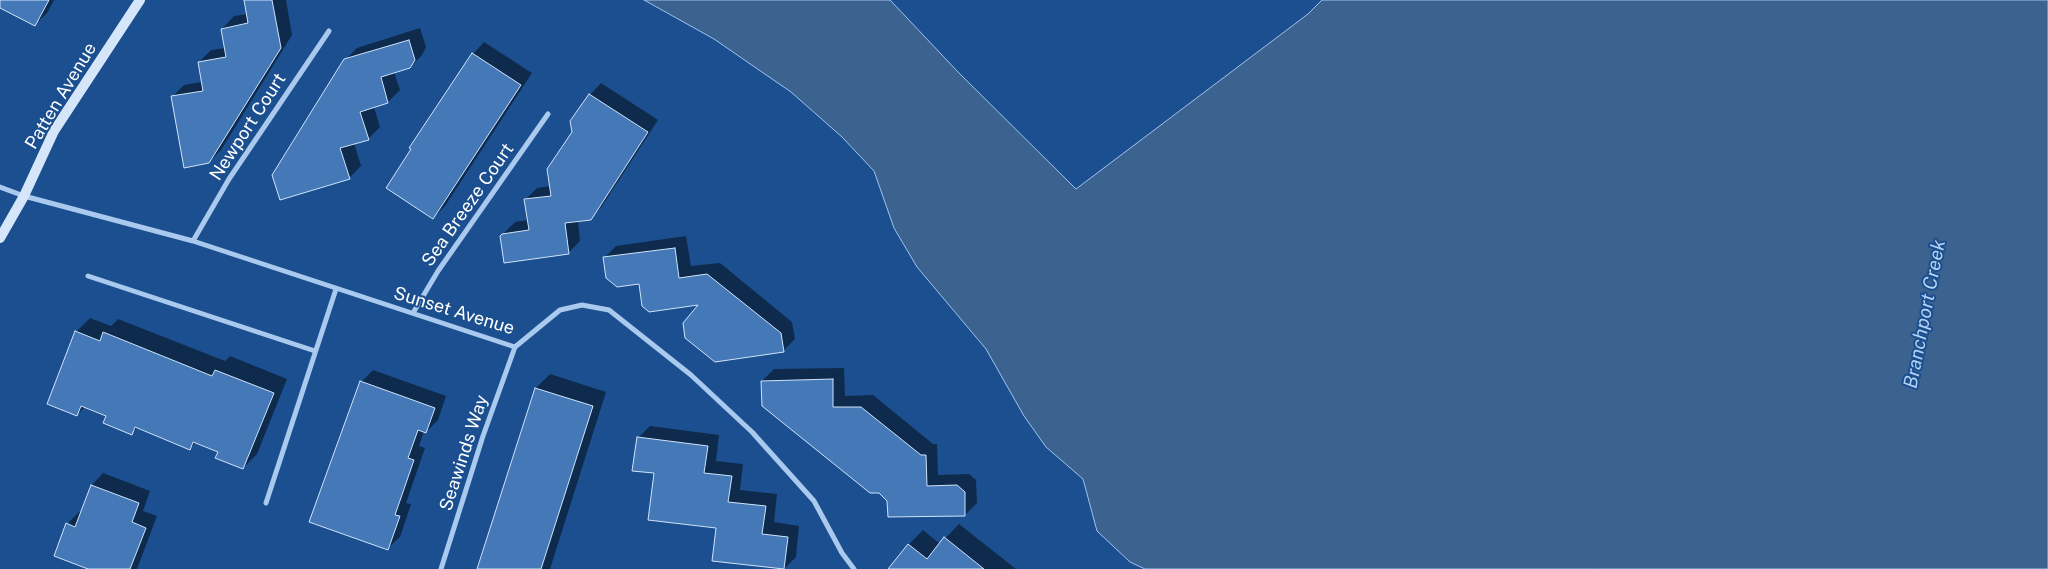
<!DOCTYPE html>
<style>
body{margin:0}
canvas{display:block;background:#1b4f8f}
</style>
<canvas width="2048" height="569"></canvas>
<script>
const g = document.querySelector('canvas').getContext('2d');
g.lineJoin = 'round';
function paint(path, color) { g.fillStyle = color; g.fill(path, 'evenodd'); }
const toPath = rows => new Path2D(rows.map(r => 'M' + r).join(''));
function trace(path, color, width, dash) { g.strokeStyle = color; g.lineWidth = width; g.lineCap = dash ? 'butt' : 'round'; g.setLineDash(dash || []); g.stroke(path); }
function label(font, color, halo, rows, align = 'center') {
  g.font = font + ' "Public Sans",sans-serif'; g.lineWidth = 4; g.setLineDash([]); g.textBaseline = 'middle'; g.strokeStyle = halo; g.fillStyle = color; for (const [text, x, y, turn = 0] of rows) {
    g.save(); g.translate(x, y); g.rotate((+turn || 0) * Math.PI / 180); g.textAlign = isNaN(turn) ? turn : align; if (halo) g.strokeText(text, 0, 0); g.fillText(text, 0, 0); g.restore();
  }
}
const water = toPath([
 [644,0,890,0,959,73,1076,189,1308,14,1322,0,2048,0,2048,569,1145,569,1130,562,1097,531,1083,479,1046,447,1024,416,986,349,917,267,894,228,874,171,842,137,791,92,714,39,644,0]
]);
const shadow = toPath([
 [0,0,54,0,47,13,35,24,0,6],
 [246,0,286,0,292,35,221,150,209,162,172,97,184,85,202,82,199,62,211,50,226,48,223,28,234,16,248,14],
 [420,28,426,47,422,55,410,67,394,72,400,90,388,102,374,107,380,127,368,139,354,143,361,166,349,178,281,198,345,60,357,48],
 [484,42,532,73,445,206,433,218,473,54],
 [601,83,658,120,602,206,590,219,578,220,580,241,568,253,503,234,515,222,528,220,525,200,537,188,551,186,590,95],
 [686,236,691,266,720,263,792,322,795,339,783,351,701,303,640,283,604,258,616,246],
 [90,318,111,326,118,319,225,361,230,356,287,379,257,454,243,468,219,451,196,442,190,448,138,427,131,434,108,416,85,407,77,415,76,332],
 [844,368,845,396,873,395,933,444,937,444,938,475,969,474,976,480,977,503,965,515,889,500,762,381,774,369],
 [373,370,446,396,438,420,426,432,424,431,419,446,425,448,406,503,411,504,400,537,388,548,361,382],
 [550,374,606,392,550,569,478,569,536,388],
 [650,426,719,435,716,461,743,464,740,490,777,494,774,522,799,526,796,557,784,569,718,527,655,472,638,438],
 [103,473,150,491,143,511,157,516,137,569,92,569,67,524,79,512,81,513,92,485],
 [959,524,1016,569,890,569,909,544,923,530,940,544]
]);
const building = toPath([
 [0,0,49,0,35,26,0,8,0,0],
 [244,0,272,0,281,48,209,163,184,168,171,96,203,91,198,62,226,57,221,29,248,23,244,0],
 [409,40,415,60,410,68,381,77,388,103,360,112,369,140,340,148,350,179,280,200,272,175,344,59,409,40],
 [472,53,521,85,433,219,386,188,411,149,409,148,472,53],
 [589,94,648,132,591,220,565,223,569,254,504,263,500,236,502,234,529,230,524,199,551,196,547,169,572,132,570,121,589,94],
 [675,248,679,278,707,274,781,333,784,352,715,362,685,338,683,323,698,305,649,312,642,306,639,284,617,287,606,278,603,257,675,248],
 [75,331,100,341,103,332,212,376,215,370,274,393,243,469,215,458,218,452,193,442,190,450,135,427,132,435,103,423,106,416,81,406,77,416,47,404,75,331],
 [833,379,833,407,861,407,921,455,926,455,927,486,957,485,965,492,965,516,888,517,887,501,879,493,870,493,762,406,761,381,833,379],
 [360,381,435,408,426,433,418,430,408,458,414,460,395,515,400,516,388,550,309,522,360,381],
 [535,388,593,406,541,569,477,569,535,388],
 [637,437,708,446,704,473,732,476,728,502,766,506,762,534,788,537,784,569,712,561,716,528,648,520,654,473,632,471,637,437],
 [91,485,139,503,132,522,146,528,130,569,88,569,54,556,66,523,75,527,91,485],
 [944,537,984,569,888,569,908,544,927,559,944,537]
]);
const street = toPath([
 [0,187,24,196,193,241,515,347,560,310,582,305,609,310,691,375,752,432,814,501,842,553,854,569],
 [193,241,229,179,329,31],
 [88,276,315,351],
 [413,313,438,271,548,114],
 [266,503,336,289],
 [441,569,483,436,515,347]
]);
const secondary = toPath([
 [0,238,24,196,54,131,140,0]
]);
const streetNames = [
 ["Patten Avenue",61,96,-59],
 ["Newport Court",248,127,-57],
 ["Sea Breeze Court",468,205,-55],
 ["Sunset Avenue",454,311,17],
 ["Seawinds Way",464,453,-72]
];
const waterNames = [
 ["Branchport Creek",1925,314,-79]
];
paint(water, '#3c6290');
trace(water, '#9cc4f0', 1);
paint(shadow, '#0007');
paint(building, '#4478b7');
trace(building, '#cfe3fa', 1);
trace(street, '#a9c9ee', 5);
trace(secondary, '#d6e6fa', 10);
label('18px', '#fff', '#1b4f8f', streetNames);
label('italic 19px', '#b5d3f5', '#1b4f8f', waterNames);
</script>
